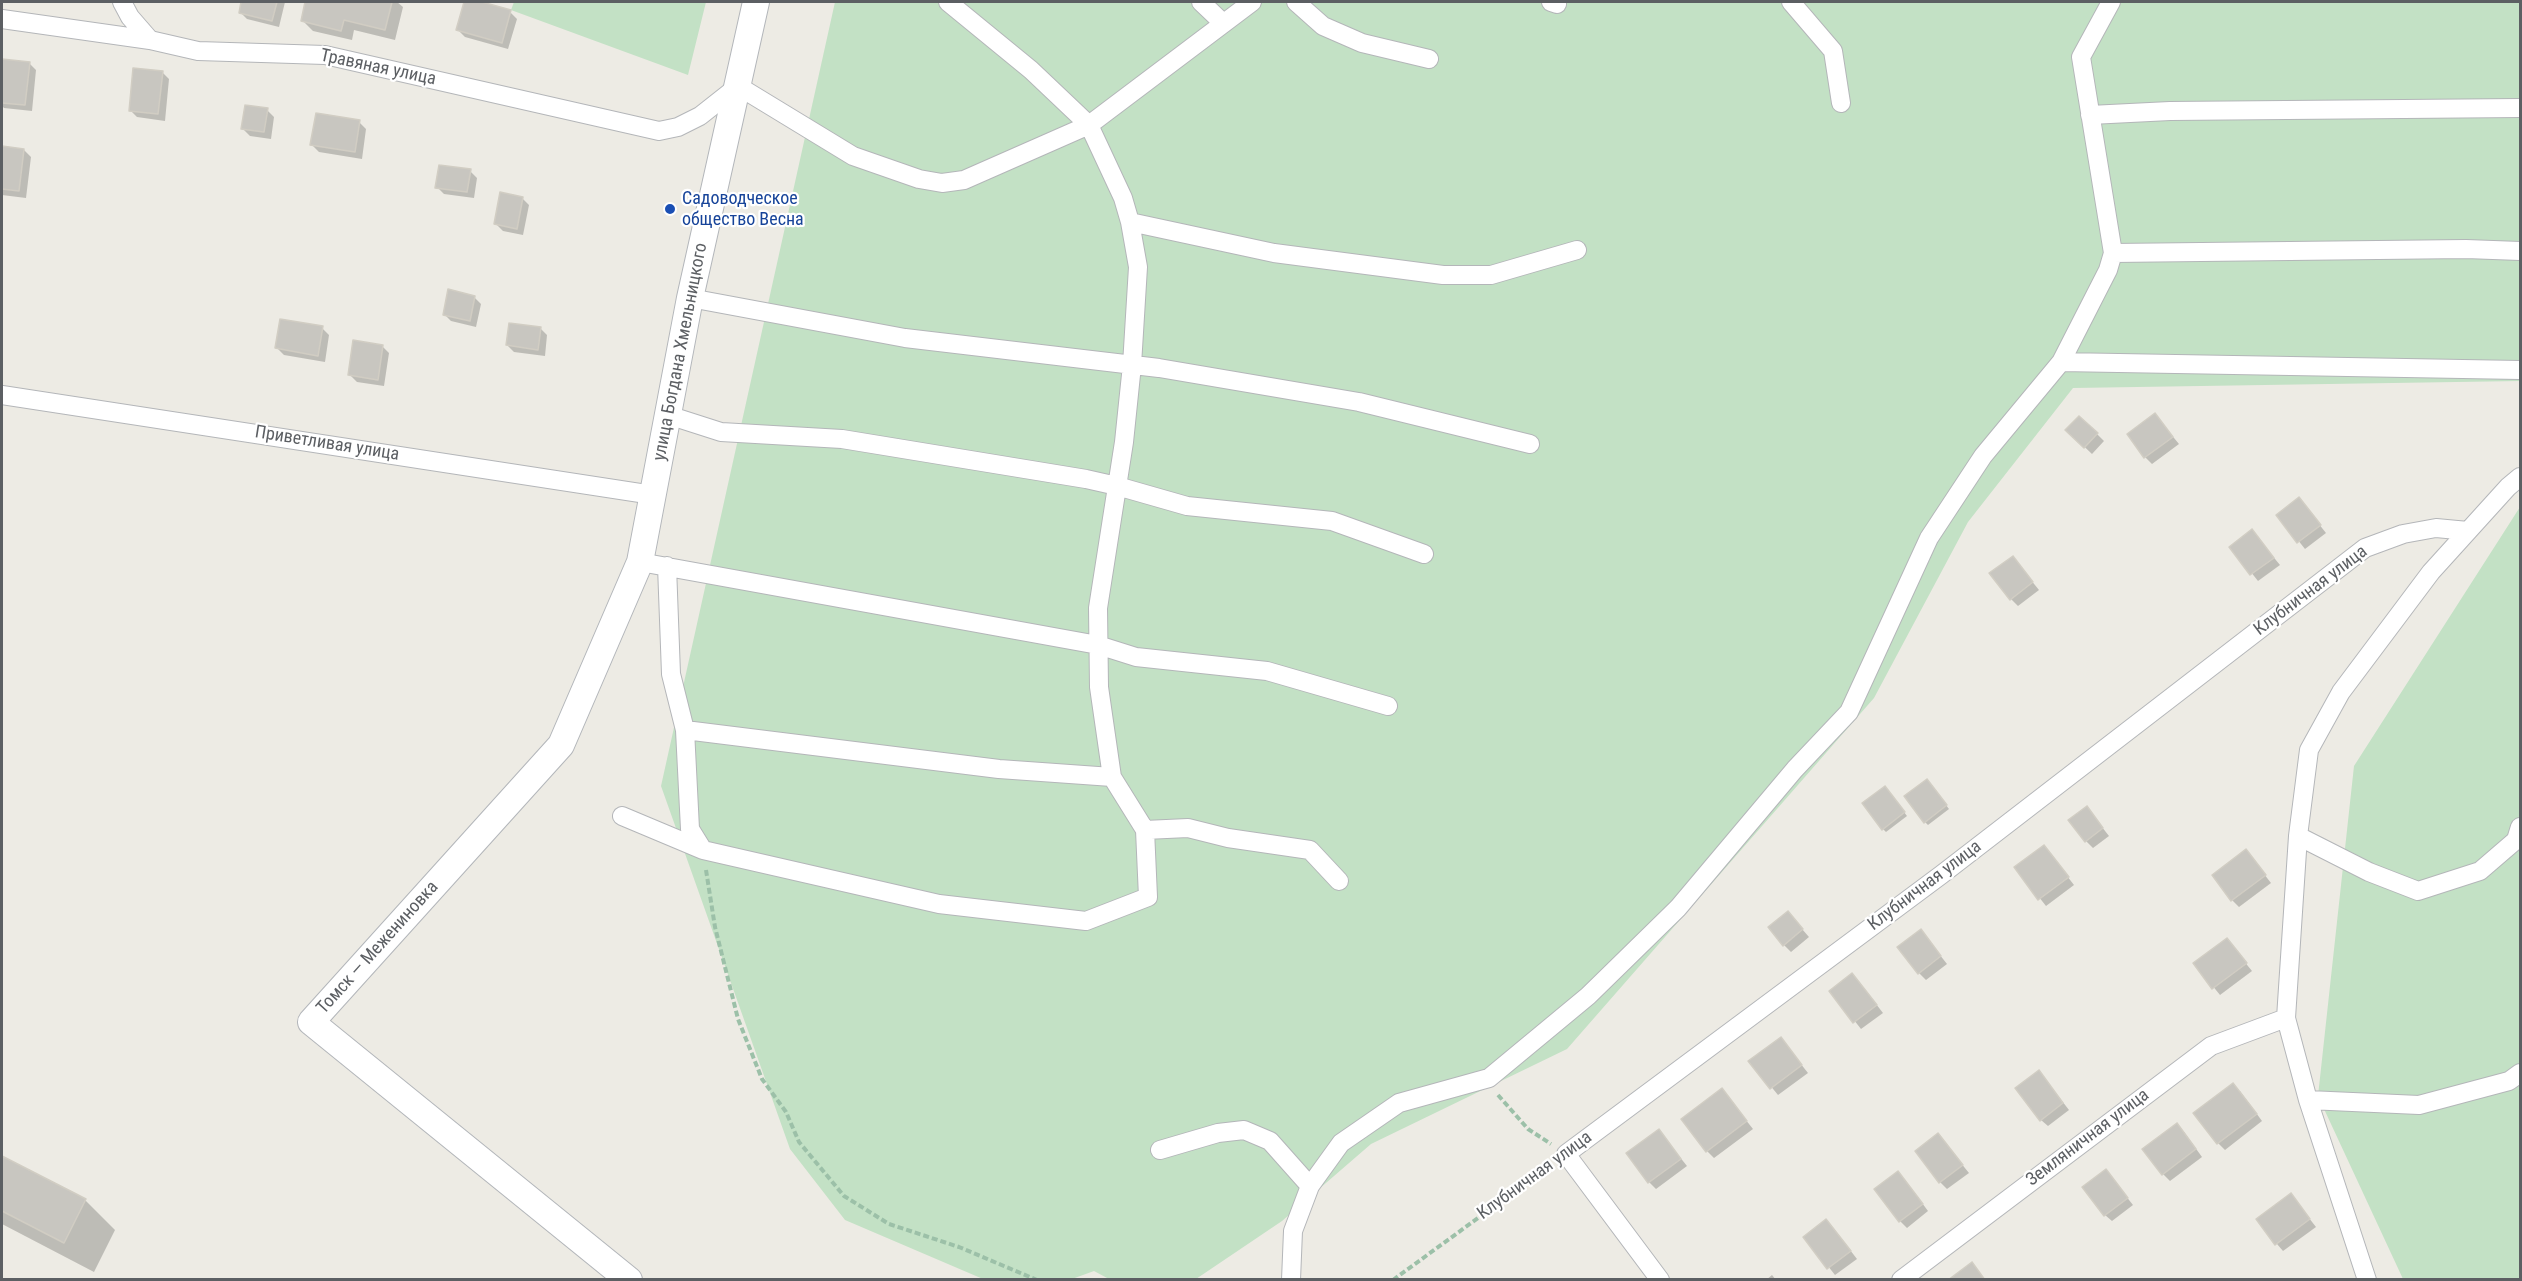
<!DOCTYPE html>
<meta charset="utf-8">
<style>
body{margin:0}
#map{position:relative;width:2522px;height:1281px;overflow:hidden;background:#edebe4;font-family:"Roboto Condensed",sans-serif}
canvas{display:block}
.frame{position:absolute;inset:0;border:3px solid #5c5f63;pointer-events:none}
</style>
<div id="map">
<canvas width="2522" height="1281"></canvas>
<div class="frame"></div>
</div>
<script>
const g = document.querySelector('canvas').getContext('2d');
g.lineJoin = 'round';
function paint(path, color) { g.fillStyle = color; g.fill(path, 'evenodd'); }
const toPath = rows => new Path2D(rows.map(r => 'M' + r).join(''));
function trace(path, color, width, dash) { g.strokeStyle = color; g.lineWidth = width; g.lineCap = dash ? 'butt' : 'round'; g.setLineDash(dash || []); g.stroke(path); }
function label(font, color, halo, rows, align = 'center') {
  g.font = font + ' "Roboto Condensed",sans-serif'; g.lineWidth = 4.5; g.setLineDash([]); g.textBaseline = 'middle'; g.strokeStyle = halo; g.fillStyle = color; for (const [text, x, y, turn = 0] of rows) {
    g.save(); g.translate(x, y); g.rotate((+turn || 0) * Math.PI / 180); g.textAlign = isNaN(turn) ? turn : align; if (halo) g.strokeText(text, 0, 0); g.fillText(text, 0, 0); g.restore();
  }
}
const green = toPath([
 [514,2,706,2,688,75,511,10],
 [835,2,2520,2,2520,381,2073,388,1968,522,1874,698,1567,1049,1371,1144,1282,1221,1196,1279,1109,1279,1094,1271,1072,1279,983,1279,845,1220,790,1149,661,786],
 [2520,507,2520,1279,2403,1279,2318,1096,2354,766]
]);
const shadow = toPath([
 [243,2,285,2,279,27,247,19,240,12],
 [307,2,397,2,403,7,395,40,354,30,352,40,313,31,302,20],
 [466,2,476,2,510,12,517,19,508,49,465,37,458,30],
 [2,60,29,63,36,70,32,111,4,108,2,106],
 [162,72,169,79,165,121,137,117,130,110],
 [267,110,274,117,271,139,250,136,243,129],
 [359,122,366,129,362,159,319,152,312,145],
 [2,147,24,150,31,157,26,198,2,195],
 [470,171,477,178,474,198,444,194,437,187],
 [522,198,529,205,523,235,503,231,496,224],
 [474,297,481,304,476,327,451,321,444,314],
 [322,328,329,335,325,362,284,355,277,348],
 [540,328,547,335,545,356,514,352,507,345],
 [382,346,389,353,384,386,357,382,350,375],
 [2155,415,2179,444,2152,464,2145,457],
 [2067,430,2097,434,2104,441,2092,454],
 [2299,499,2326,533,2305,549,2278,515],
 [2252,531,2280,565,2258,581,2231,547],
 [2013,558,2039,590,2018,606,2011,599],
 [1930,784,1949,809,1928,825,1925,822],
 [1888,791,1907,816,1886,832,1883,829],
 [2087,808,2109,836,2093,848,2086,841],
 [2246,851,2271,883,2239,907,2232,900],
 [2050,854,2074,885,2046,906,2016,868],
 [1788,913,1809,937,1791,952,1784,945],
 [1921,931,1947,964,1926,980,1919,973],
 [2227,940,2252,971,2220,995,2195,964],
 [1859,982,1883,1013,1861,1029,1831,991],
 [1781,1039,1808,1073,1778,1095,1751,1062],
 [2045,1079,2069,1110,2048,1126,2041,1120],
 [1722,1090,1753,1129,1714,1158,1707,1151],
 [2240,1091,2262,1121,2225,1150,2218,1143],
 [1659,1131,1687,1166,1656,1189,1649,1182],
 [2184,1132,2202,1157,2170,1181,2163,1174],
 [1938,1135,1969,1173,1947,1189,1940,1182],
 [2,1158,86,1201,115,1230,94,1272,2,1224],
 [2106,1171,2133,1205,2112,1221,2105,1215],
 [1905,1180,1928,1211,1907,1228,1900,1221],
 [2291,1195,2316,1227,2283,1251,2277,1244],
 [1833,1228,1857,1259,1835,1275,1805,1237],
 [1772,1275,1776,1280,1766,1280]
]);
const building = toPath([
 [241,2,277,2,272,21,239,13,241,2],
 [305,2,392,2,385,30,344,20,341,31,301,21,305,2],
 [464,2,482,2,511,10,502,43,456,30,464,2],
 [2,59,30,62,25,105,2,103,2,59],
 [133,68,163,71,158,114,129,111,133,68],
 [245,105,268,108,264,132,241,129,245,105],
 [316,113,360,120,355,152,310,145,316,113],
 [2,146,24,149,19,191,2,189,2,146],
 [439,165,471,169,467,192,435,188,439,165],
 [500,192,523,197,517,229,494,224,500,192],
 [448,289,475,296,470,321,443,315,448,289],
 [280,319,323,326,318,356,275,348,280,319],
 [509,323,541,327,538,350,506,345,509,323],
 [353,340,383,345,378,380,348,375,353,340],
 [2155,413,2173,437,2144,458,2127,434,2155,413],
 [2079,416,2098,433,2084,448,2065,430,2079,416],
 [2299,497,2321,525,2297,543,2276,515,2299,497],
 [2252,529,2274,558,2250,575,2229,547,2252,529],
 [2013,556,2033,582,2010,600,1989,573,2013,556],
 [1927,779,1947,805,1924,823,1904,796,1927,779],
 [1885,786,1905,812,1882,830,1862,803,1885,786],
 [2087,806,2103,828,2085,842,2068,820,2087,806],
 [2044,845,2069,877,2038,900,2014,867,2044,845],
 [2246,849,2266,875,2231,901,2212,875,2246,849],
 [1788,911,1803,929,1783,946,1768,927,1788,911],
 [1921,929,1941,956,1918,974,1897,947,1921,929],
 [2227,938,2247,963,2212,989,2193,963,2227,938],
 [1852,973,1877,1005,1853,1023,1829,991,1852,973],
 [1781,1037,1802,1065,1770,1089,1748,1061,1781,1037],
 [2039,1070,2063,1103,2040,1121,2015,1088,2039,1070],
 [2233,1083,2257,1114,2217,1144,2193,1113,2233,1083],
 [1722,1088,1747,1121,1706,1152,1681,1119,1722,1088],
 [2177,1123,2196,1149,2162,1175,2142,1149,2177,1123],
 [1659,1129,1681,1159,1648,1183,1626,1153,1659,1129],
 [1938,1133,1963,1165,1939,1183,1915,1151,1938,1133],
 [2,1156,86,1199,64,1243,2,1211,2,1156],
 [2106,1169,2128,1198,2104,1216,2082,1187,2106,1169],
 [1898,1171,1923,1204,1899,1222,1874,1189,1898,1171],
 [2291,1193,2310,1219,2275,1245,2256,1219,2291,1193],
 [1826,1219,1851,1251,1827,1269,1803,1237,1826,1219],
 [1972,1262,1985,1280,1948,1280,1972,1262]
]);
const path = toPath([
 [706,870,715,927,738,1019,762,1079,786,1112,799,1142,844,1196,889,1224,959,1247,1037,1280],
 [1498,1095,1528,1129,1551,1144],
 [1393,1280,1552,1164]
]);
const street = toPath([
 [122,2,130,17,150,40],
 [1201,2,1223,23],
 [1296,2,1323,26,1362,43,1429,59],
 [1551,2,1557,4],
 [1791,2,1833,51,1841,103],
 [2,19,150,40,198,51,325,55,659,131,678,127,700,116,738,86,853,156,919,179,942,183,964,180,1089,125,1252,2],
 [2090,115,2170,111,2520,108],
 [1130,222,1274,253,1443,275,1491,275,1577,250],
 [2113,253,2466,249,2520,251],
 [690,298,905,338,1159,368,1359,402,1530,444],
 [2061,362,2108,270,2113,253,2081,57,2111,2],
 [2,395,653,495],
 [668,415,721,432,842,439,1086,479,1117,486,1187,506,1332,521,1424,554],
 [640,562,1098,645,1136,657,1267,671,1388,706],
 [667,566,671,674,685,730,999,769,1112,777],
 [685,730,690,829,703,850,939,904,1086,921,1148,897,1145,830,1112,777,1099,687,1098,608,1124,442,1132,365,1138,267,1130,222,1123,198,1089,125,1031,70,948,2],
 [622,816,703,850],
 [1145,830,1188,828,1228,838,1310,850,1339,881],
 [2298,836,2369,872,2418,891,2480,871,2516,840,2520,827],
 [2308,1100,2419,1105,2509,1081,2520,1073],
 [1160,1150,1218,1133,1244,1130,1270,1141,1310,1186],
 [1291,1280,1293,1231,1310,1186,1341,1143,1399,1103,1489,1078,1588,996,1678,908,1795,769,1849,712,1929,538,1983,456,2061,362,2520,370],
 [1660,1280,1566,1154,1941,875,2365,548,2403,534,2436,528,2468,531],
 [1901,1280,2211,1046,2286,1018],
 [2367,1280,2308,1100,2286,1018,2298,836,2309,750,2341,692,2431,572,2508,487,2520,477]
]);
const secondary = toPath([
 [629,1280,311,1022,561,745,640,562,690,298,756,2]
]);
const markers = [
 [670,209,6,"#1a4fb4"]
];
const streetNames = [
 ["Травяная улица",378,68,12],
 ["улица Богдана Хмельницкого",681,352,-79],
 ["Приветливая улица",327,444,9],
 ["Клубничная улица",2311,591,-37],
 ["Клубничная улица",1925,886,-37],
 ["Томск — Межениновка",378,948,-48],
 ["Земляничная улица",2088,1138,-37],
 ["Клубничная улица",1535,1176,-36]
];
const transitNames = [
 ["Садоводческое",682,199],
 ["общество Весна",682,220]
];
paint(green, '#c3e1c5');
paint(shadow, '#0003');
paint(building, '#c8c6c0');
trace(building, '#d1cdc3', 1.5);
trace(street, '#b4b6b9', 20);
trace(secondary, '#b3b6ba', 28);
trace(path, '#9cc0a8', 4, [6, 3]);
trace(street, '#fff', 18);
trace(secondary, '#fff', 26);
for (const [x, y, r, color] of markers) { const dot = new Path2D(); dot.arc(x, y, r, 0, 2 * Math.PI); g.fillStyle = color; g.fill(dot); trace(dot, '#fff', 2); }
label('18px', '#5c5f63', '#fff', streetNames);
label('18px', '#164399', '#fff', transitNames, 'left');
</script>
